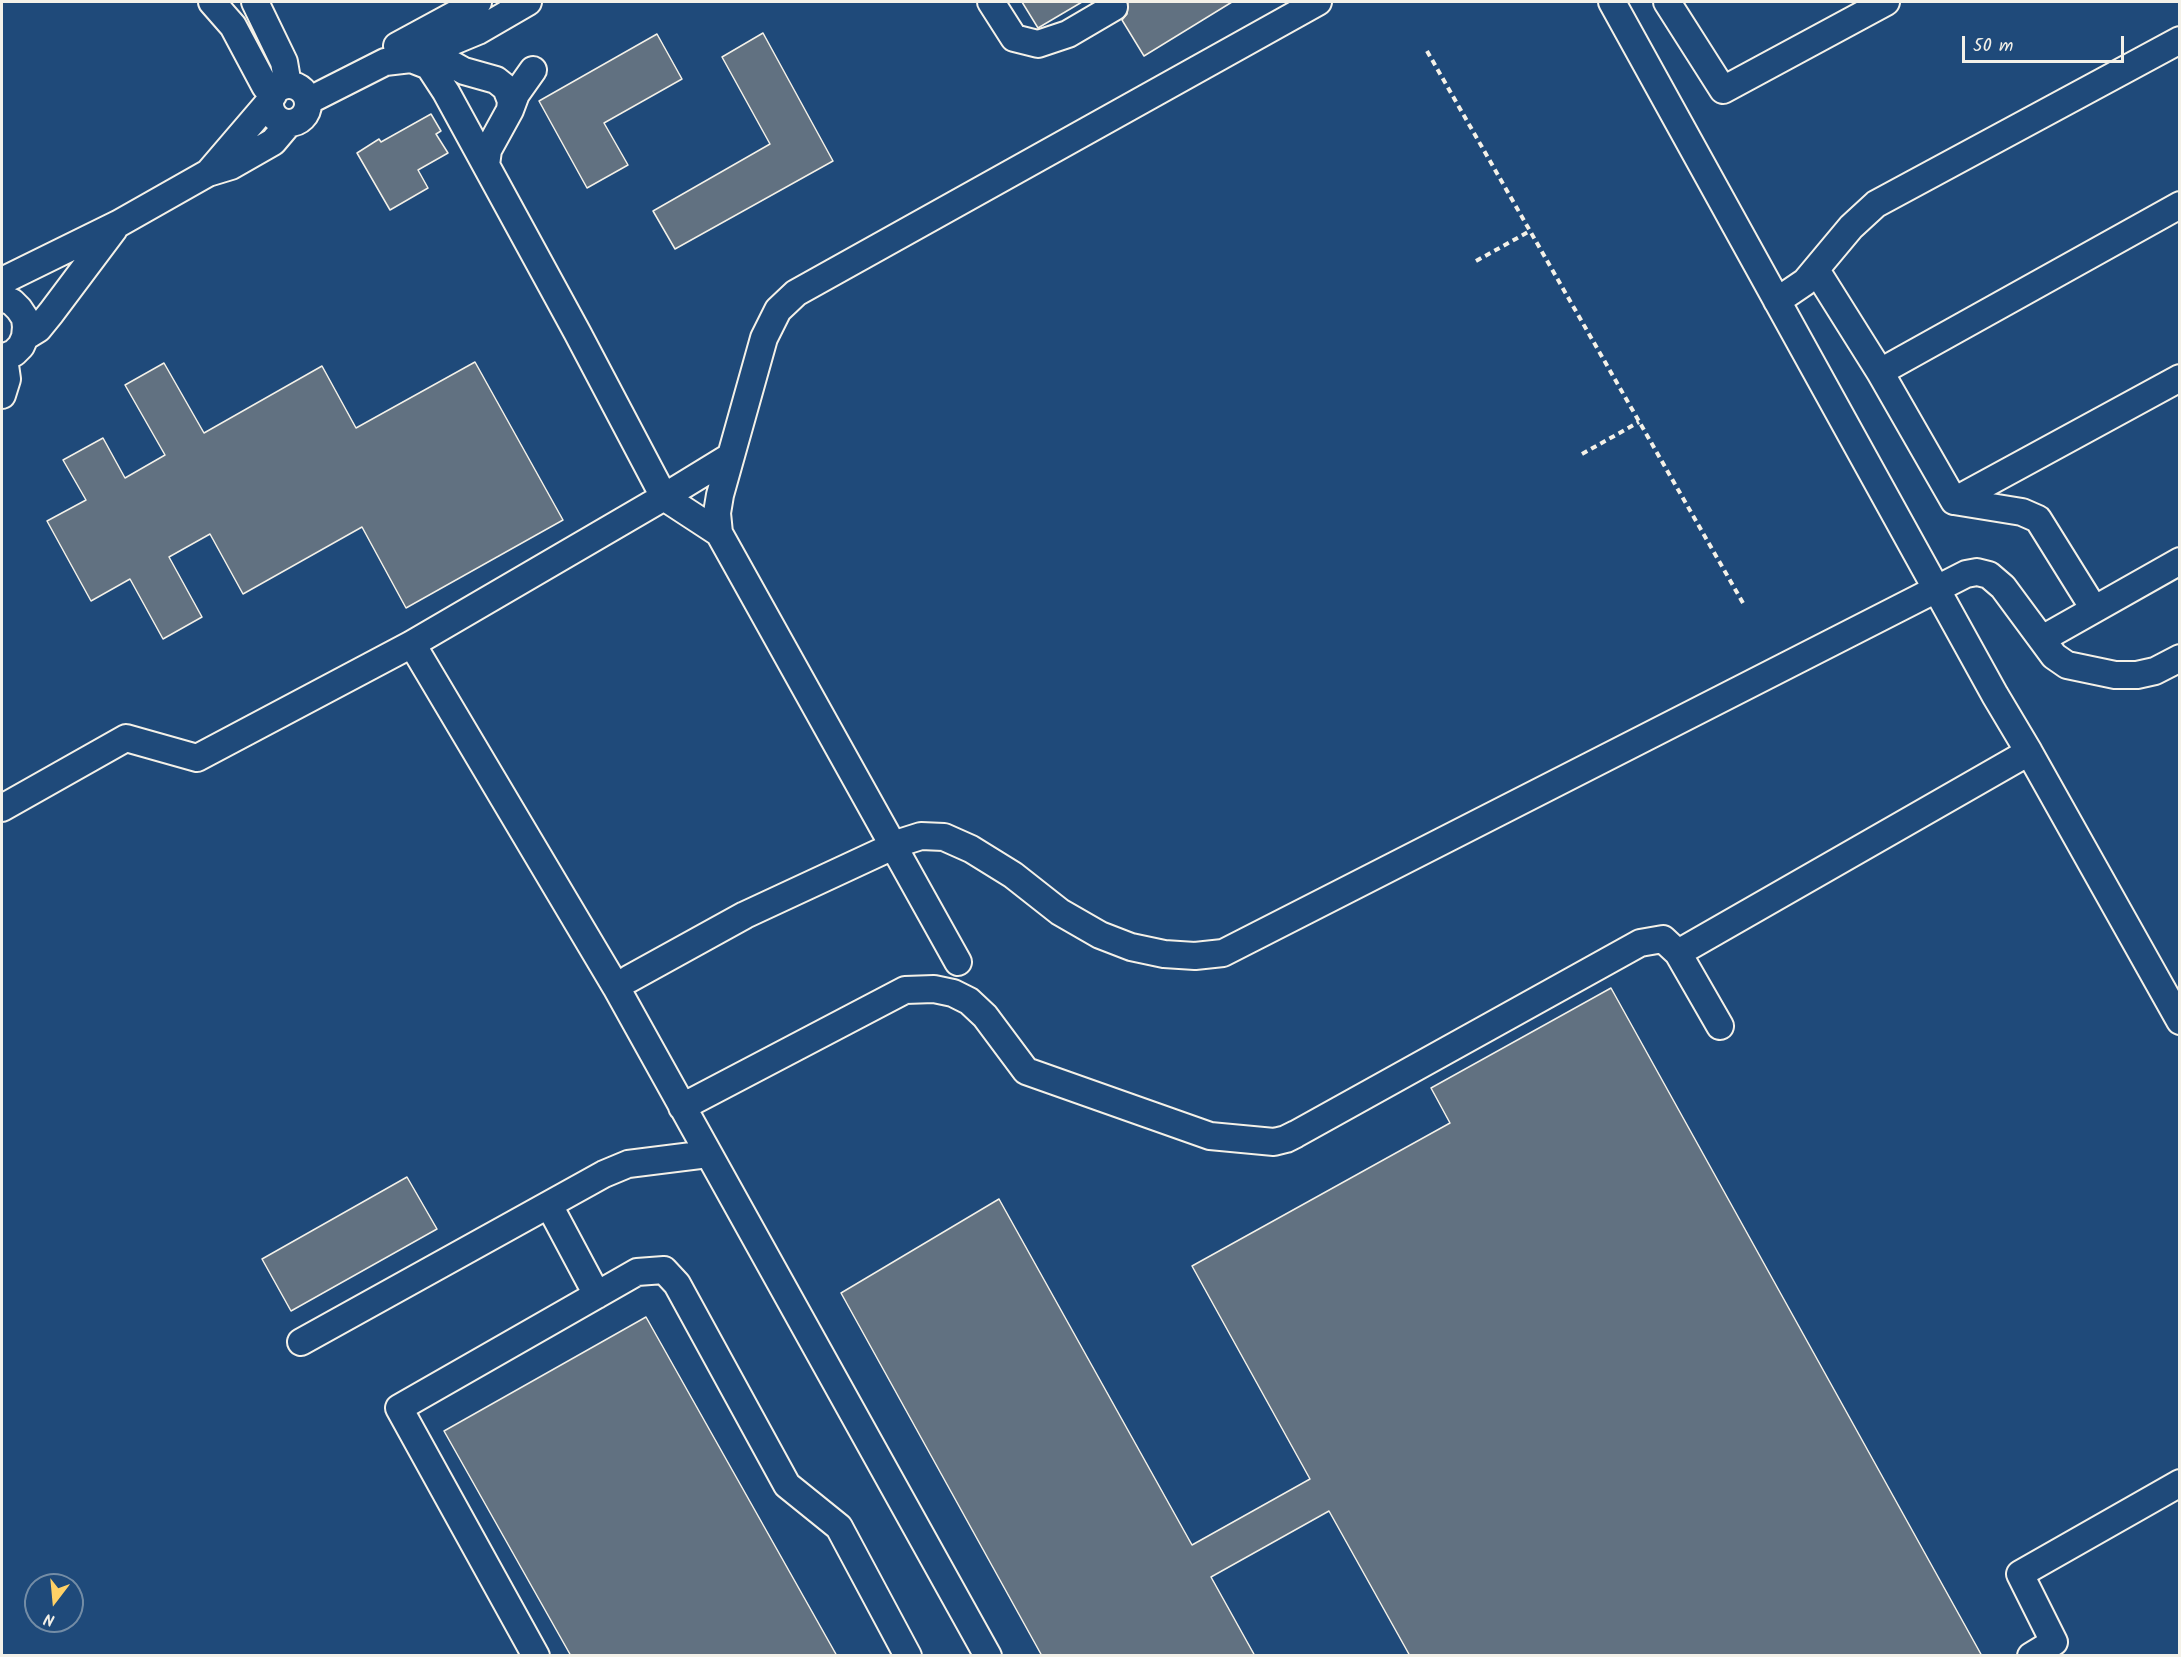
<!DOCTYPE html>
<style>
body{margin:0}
#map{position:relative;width:2181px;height:1657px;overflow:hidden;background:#1f4a7a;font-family:Kalam,sans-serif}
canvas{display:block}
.frame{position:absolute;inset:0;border:3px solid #f4f1e8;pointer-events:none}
.north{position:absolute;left:24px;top:1573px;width:60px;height:60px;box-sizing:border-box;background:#1f4a7a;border:2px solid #748da6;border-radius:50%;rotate:196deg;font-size:16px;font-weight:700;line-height:24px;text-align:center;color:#f4f1e8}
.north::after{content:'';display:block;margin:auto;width:21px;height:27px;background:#ffd166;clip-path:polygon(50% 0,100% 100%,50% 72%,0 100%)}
.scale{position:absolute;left:1962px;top:36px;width:162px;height:27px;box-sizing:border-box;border:3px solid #f4f1e8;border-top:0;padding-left:8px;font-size:18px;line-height:21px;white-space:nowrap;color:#f4f1e8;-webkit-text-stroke:4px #1f4a7a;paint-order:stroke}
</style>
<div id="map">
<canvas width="2181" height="1657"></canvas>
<div class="frame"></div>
<div class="north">N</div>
<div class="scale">50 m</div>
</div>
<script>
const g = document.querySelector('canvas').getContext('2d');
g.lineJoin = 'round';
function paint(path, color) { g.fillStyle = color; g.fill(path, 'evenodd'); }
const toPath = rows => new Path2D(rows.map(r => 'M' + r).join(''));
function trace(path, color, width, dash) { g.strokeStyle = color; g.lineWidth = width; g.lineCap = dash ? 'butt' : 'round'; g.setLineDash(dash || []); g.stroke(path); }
const building = toPath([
 [1022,2,1082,2,1038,28,1022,2],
 [1128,2,1232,2,1144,56,1122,20,1127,14,1128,2],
 [763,33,833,161,675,249,653,211,770,144,722,57,763,33],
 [657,34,682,79,604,123,628,165,587,188,539,101,657,34],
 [431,114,441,131,436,134,448,153,418,170,428,188,390,210,357,153,379,139,381,142,431,114],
 [475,362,563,520,406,608,362,527,243,594,210,534,169,557,202,617,163,639,130,579,91,601,47,521,86,500,63,460,103,438,125,478,165,455,125,385,164,363,204,433,322,366,356,428,475,362],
 [1611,988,1982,1656,1410,1656,1329,1511,1211,1577,1255,1656,1042,1656,841,1293,999,1199,1192,1545,1310,1479,1192,1266,1450,1123,1431,1088,1611,988],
 [407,1177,437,1229,291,1311,262,1259,407,1177],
 [646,1317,837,1656,571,1656,444,1431,646,1317]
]);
const path = toPath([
 [1427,51,1743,603],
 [1476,261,1530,231],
 [1582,454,1639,422]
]);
const minor = toPath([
 [212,2,233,26,265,86,273,95],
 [255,2,284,62,288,85],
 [991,2,1014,38,1038,44,1068,34,1114,7],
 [1612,2,1995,695,2029,752,2180,1021],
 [1667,2,1723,90,1886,2],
 [397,46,478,2],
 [418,50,449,43,478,31,528,2],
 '270 104a19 19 0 1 1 38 0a19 19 0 1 1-38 0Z',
 [308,101,385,62,437,56,464,71,496,80,506,88,511,101,510,110,488,150,486,165],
 [510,110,516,94,533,70],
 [210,171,270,101],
 [1816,270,1880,372,1954,501,2022,512,2038,519,2094,609],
 [2,281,118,224,208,173,231,166,273,142,289,123],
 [2,298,12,302,19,309,25,318,26,327,25,337,21,346,14,353,2,358],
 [1777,301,1805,282,1851,227,1876,204,2180,40],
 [25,337,38,329,51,313,114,229],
 [1880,372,2180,205],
 [2,395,7,379,4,358],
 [1954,501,2180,378],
 [719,533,664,497,731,456],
 [2042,639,2180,561],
 [412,644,616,987,988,1656],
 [2,808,126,738,197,758,412,644,664,497,577,332,446,92,429,66,411,59],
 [1678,953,2029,752],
 [958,962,719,533,717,513,720,495,764,338,778,310,796,293,1318,2],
 [616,987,629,979,745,915,902,842,921,836,944,837,971,849,1013,875,1060,912,1100,935,1131,947,1164,954,1195,956,1223,953,1966,574,1977,572,1989,575,2003,587,2054,656,2067,665,2115,675,2137,675,2155,671,2180,658],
 [682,1107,905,990,934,989,953,993,969,1001,985,1016,1026,1071,1210,1136,1274,1142,1286,1139,1296,1134,1640,943,1663,939,1678,953,1720,1026],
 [549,1205,597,1295],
 [301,1342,604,1174,628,1164,708,1154],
 [536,1656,399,1408,637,1272,664,1270,677,1284,787,1485,839,1527,908,1656],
 [2031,1656,2054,1642,2020,1574,2180,1483]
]);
paint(building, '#617181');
trace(building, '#f4f1e8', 1.5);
trace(minor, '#f4f1e8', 30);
trace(path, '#f4f1e8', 4, [6, 4.5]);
trace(minor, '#1f4a7a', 26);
</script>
